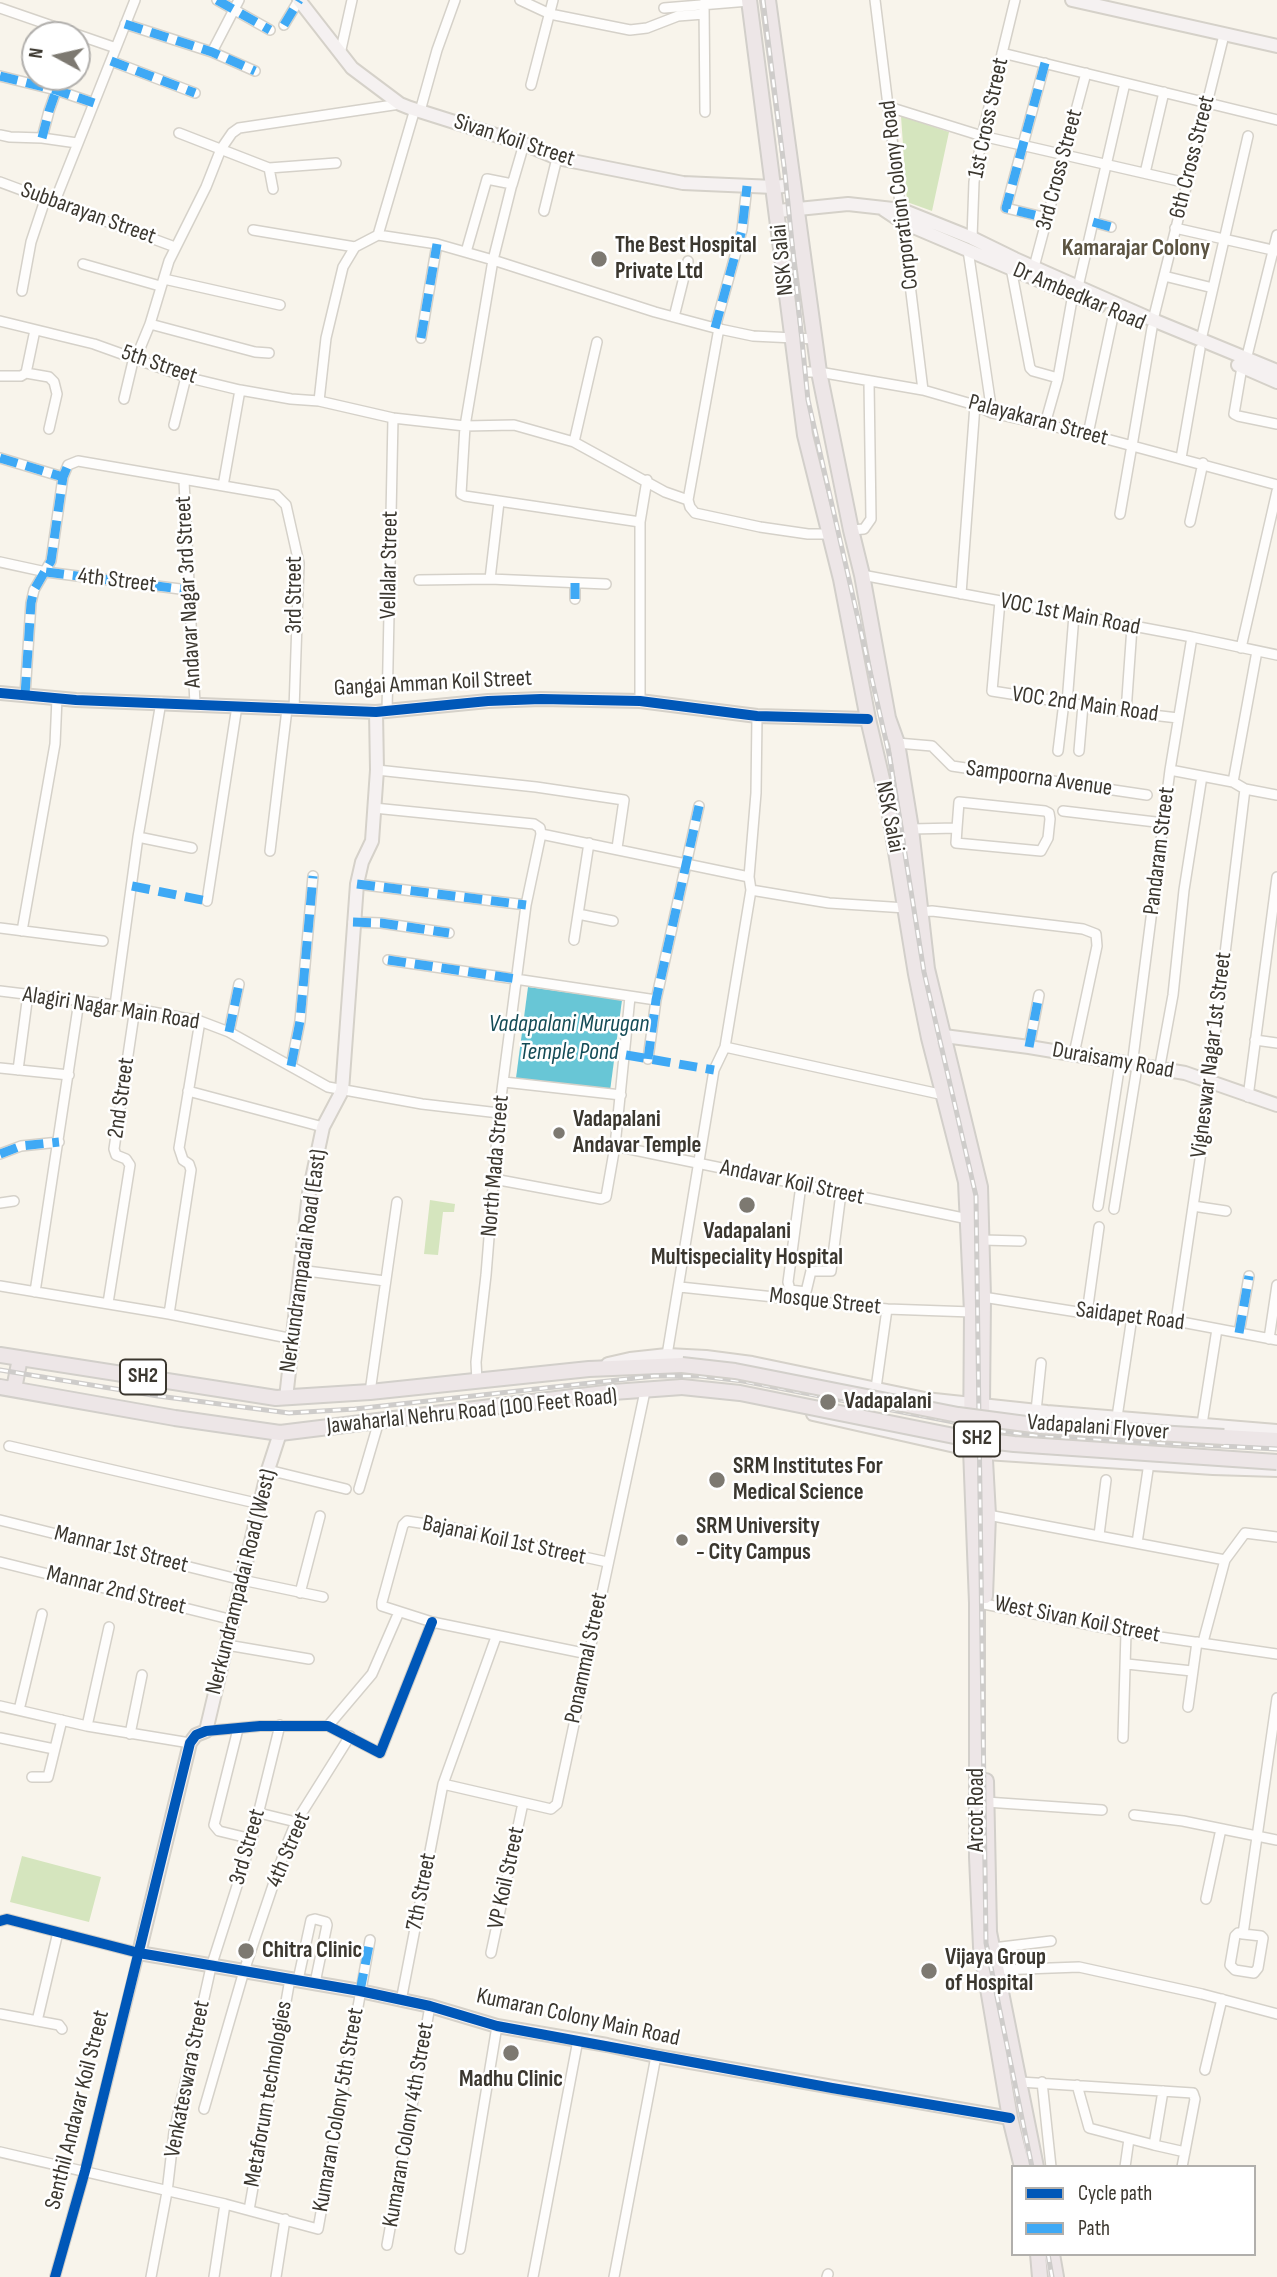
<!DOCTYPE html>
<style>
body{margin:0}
#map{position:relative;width:1277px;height:2277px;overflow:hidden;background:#f8f4eb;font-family:"Sofia Sans Condensed",sans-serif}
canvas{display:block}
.legend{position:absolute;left:1011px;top:2165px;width:245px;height:91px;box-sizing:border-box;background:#fff;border:2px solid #b1afac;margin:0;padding:9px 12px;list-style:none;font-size:21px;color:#3b372f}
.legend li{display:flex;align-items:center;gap:14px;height:35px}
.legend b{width:35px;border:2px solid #b1afac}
.north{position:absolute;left:21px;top:21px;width:70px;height:70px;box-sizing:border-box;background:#fff;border:2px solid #b1afac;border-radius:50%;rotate:278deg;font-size:19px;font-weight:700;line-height:28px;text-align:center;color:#3b372f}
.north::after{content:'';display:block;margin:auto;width:24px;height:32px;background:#7d7971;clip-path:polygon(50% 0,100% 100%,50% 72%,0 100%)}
</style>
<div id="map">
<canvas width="1277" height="2277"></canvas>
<ul class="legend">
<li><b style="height:9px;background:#0057b8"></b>Cycle path</li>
<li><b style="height:9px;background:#3fa9f5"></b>Path</li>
</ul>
<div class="north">N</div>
</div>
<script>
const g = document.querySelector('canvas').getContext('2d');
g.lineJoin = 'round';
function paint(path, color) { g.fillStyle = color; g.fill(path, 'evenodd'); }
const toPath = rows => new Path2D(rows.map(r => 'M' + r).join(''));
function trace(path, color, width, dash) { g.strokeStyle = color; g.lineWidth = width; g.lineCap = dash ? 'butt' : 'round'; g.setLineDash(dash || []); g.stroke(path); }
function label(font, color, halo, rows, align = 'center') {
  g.font = font + ' "Sofia Sans Condensed",sans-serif'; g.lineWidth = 5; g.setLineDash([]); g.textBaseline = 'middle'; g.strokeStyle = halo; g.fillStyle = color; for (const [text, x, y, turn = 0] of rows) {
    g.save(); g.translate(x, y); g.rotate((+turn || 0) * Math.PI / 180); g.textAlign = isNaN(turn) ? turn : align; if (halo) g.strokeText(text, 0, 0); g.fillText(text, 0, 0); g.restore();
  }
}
const green = toPath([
 [901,116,949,132,932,211,907,202],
 [430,1200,455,1204,454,1212,443,1212,438,1255,424,1254],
 [22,1856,101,1877,89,1922,10,1902]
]);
const water = toPath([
 [528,987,622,1000,610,1091,516,1078]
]);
const street = toPath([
 [217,0,270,30],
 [520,0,550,14,630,30,647,28,678,16,704,14],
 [875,0,923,390],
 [704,3,705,112],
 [0,8,116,48],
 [664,8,749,1],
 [125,24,212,52,255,71],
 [284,25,299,0],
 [212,52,239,0],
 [1002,53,1277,120],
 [340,54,352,0],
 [111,61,195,93],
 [1045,63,1006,208,1047,218],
 [0,76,56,90,94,103],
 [531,85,553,0],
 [889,107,982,136,1187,183],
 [420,111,437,50,455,0],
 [179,133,269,168,336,163],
 [0,135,10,137,42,138,77,143],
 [42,138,49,111,61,77],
 [269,168,273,189],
 [1145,173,1164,92],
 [0,182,175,247],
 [512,185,524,144],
 [55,201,135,0],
 [544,211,557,158],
 [1093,222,1111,227],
 [1175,228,1277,251],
 [253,230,355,247],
 [378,235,437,244,493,260,655,312,715,328,753,336,815,339],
 [972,238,974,182,982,136,1015,0],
 [968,250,992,413],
 [466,252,487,179,512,184,493,260,465,426,461,494,465,496,640,522],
 [83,264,160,286],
 [1034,267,1086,73],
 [1011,268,1030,368,1033,371,1058,378],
 [1164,276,1213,288],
 [164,279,280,305],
 [1078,287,1125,83],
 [22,291,31,242,46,197],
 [674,317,688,261],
 [1153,320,1224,35],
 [0,321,94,344,186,377,240,390,291,399,319,401,393,418,465,426,514,425,574,442,665,492,688,500],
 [150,324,255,352,269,353],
 [715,328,742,230,747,186],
 [719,328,688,500,690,507,695,513,760,527,808,534,829,534],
 [421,338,437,244],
 [1201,340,1248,136],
 [136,358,150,324,169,261,206,187,221,149,232,133,239,128,400,104],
 [1246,360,1277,235],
 [1242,367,1234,414,1238,416,1277,424],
 [796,372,819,372,923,390,975,405,992,413,1088,434,1277,485],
 [26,373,49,377,54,382,57,394,49,429],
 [0,376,21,376,26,373,35,330],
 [124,399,134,357],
 [319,401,326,338,343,267,355,247,378,235,415,109],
 [1045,424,1058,378,1073,294],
 [174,425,186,377],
 [1088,434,1114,312],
 [574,442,597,342],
 [1132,446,1152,328],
 [0,458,63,477],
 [1181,458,1200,349],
 [184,481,195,704],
 [223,486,240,390],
 [1120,514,1132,445],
 [1190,522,1203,463],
 [851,530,864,529,871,519,869,382],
 [0,562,46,572,188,590],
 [862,575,1192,637,1277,655],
 [490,579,499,502],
 [419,580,490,579,606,584],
 [961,594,975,405],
 [575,599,575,583],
 [1000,601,992,691,1126,712,1178,718],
 [1241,648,1277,491],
 [25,695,31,603,34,590,51,561,63,477,68,465,78,461,276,495,286,505,299,563,294,710],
 [640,701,640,522,647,480],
 [1067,703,1074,615],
 [387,712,393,418],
 [1126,712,1132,627],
 [897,743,932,746,952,766,1147,795],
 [1058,751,1064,702],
 [1079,751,1083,705],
 [377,770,536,787,624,800,617,848],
 [1170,770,1233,782,1245,789,1277,795],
 [1233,782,1257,651],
 [374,808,534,824,540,828,541,834,526,905,499,1113,486,1275,476,1362,477,1381],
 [1063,811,1164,823],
 [911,829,957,828,956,843,1041,851,1048,838,1050,819,1049,813,1045,811,959,802,957,828],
 [541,834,749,877],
 [138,837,192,848],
 [270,851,287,709],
 [357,884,526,905],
 [751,890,829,903,906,908],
 [207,901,237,706],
 [920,912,932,911,1083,929,1096,934,1097,946,1074,1054],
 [578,914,613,921],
 [353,922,381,923,449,933],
 [0,928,103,941],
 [22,931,55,744,57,698],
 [574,940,589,843],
 [388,960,656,1000],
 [0,991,115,1005,200,1021,229,1032,328,1087,422,1104,499,1113],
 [115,1005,138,837,161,702],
 [229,1032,239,984],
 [1255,1040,1277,1043],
 [725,1047,944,1095],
 [1029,1047,1039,995],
 [648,1059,656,1000,699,806],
 [291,1066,300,1021,313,876],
 [1132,1066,1170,770,1192,637],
 [0,1068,69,1075],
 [18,1070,28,994],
 [1159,1071,1173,995,1184,890,1202,776],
 [504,1082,621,1095],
 [188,1091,323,1127],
 [1248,1097,1277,877],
 [615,1146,968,1219],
 [0,1154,21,1146,59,1142],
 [494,1179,601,1199,606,1197,615,1146,630,997],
 [801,1185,788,1282,790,1290,806,1292,811,1271,831,1271,841,1193],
 [0,1203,14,1201],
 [1098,1206,1120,1063],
 [1193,1206,1226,1211],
 [1114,1209,1137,1067],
 [982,1240,1021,1241],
 [299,1270,385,1281],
 [0,1286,169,1314,293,1339],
 [680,1287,887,1309,972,1312],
 [35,1292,79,1001],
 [983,1297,1090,1314,1176,1321,1277,1340],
 [108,1303,130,1165,126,1159,116,1155,114,1149,135,1008],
 [1087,1313,1099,1227],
 [169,1314,191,1170,189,1164,183,1160,179,1148,200,1021],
 [1176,1321,1200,1159,1245,789],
 [1239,1333,1249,1276],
 [1269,1339,1277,1285],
 [667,1355,714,1070,725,1047,751,890,749,877,756,793,757,716],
 [876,1388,887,1309],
 [370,1392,397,1202],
 [1036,1411,1041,1363],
 [1117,1417,1132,1317],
 [1202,1424,1217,1329],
 [9,1446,260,1504],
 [268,1470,346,1489],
 [359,1489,379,1421],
 [988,1515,1225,1560],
 [0,1520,242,1580,323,1597],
 [1099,1535,1106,1480],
 [1137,1543,1149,1463],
 [0,1562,233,1620],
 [300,1593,320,1516],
 [984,1604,1126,1632,1277,1654],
 [1203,1642,1225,1560,1245,1533,1277,1537],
 [227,1645,309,1659],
 [588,1654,432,1622,382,1606,382,1602,403,1525,407,1521,453,1528,607,1562],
 [1127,1664,1192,1671],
 [0,1706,87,1726,190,1743],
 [1188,1707,1197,1642],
 [19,1710,42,1614],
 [87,1726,109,1627],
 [328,1726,372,1674,399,1612],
 [238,1729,214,1825,219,1831,252,1839],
 [206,1731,260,1726,328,1726,380,1753,432,1622],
 [130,1734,142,1675],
 [0,1738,54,1749],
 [1123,1738,1126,1632],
 [32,1777,48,1777,62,1720],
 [443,1784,551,1809,557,1804,644,1396],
 [986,1802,1102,1810],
 [259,1813,296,1822],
 [1134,1815,1183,1821,1277,1840],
 [1206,1899,1221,1829],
 [0,1921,7,1919,139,1953,85,2171,55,2277],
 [1243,1934,1261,1936,1263,1938,1258,1968,1254,1973,1235,1970,1230,1965,1235,1936,1238,1933,1243,1934,1277,1698],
 [993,1948,1051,1941],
 [491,1953,523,1803],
 [997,1970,1079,1967,1202,1994,1277,2014],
 [298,1980,311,1920,315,1919,326,1922,327,1925,315,1983],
 [401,2001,443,1784,496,1637],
 [0,2014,59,2025,62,2029],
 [37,2021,58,1932],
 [1205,2070,1222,1999],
 [1020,2082,1193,2093,1195,2099,1182,2167],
 [1042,2082,1051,2167],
 [1077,2085,1089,2128,1154,2145,1163,2091],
 [204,2109,244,1971,287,1844,296,1822,350,1736],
 [1154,2145,1185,2152],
 [0,2152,225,2204,318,2229,370,1940],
 [1125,2167,1129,2139],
 [249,2210,290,1979],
 [387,2245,430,2006],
 [460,2249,497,2026],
 [151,2277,167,2192,174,2132,211,1967,252,1839,280,1725],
 [214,2277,225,2204],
 [276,2277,285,2219],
 [533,2277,578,2040],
 [614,2277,656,2056],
 [827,2277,828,2274]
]);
const secondary = toPath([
 [299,0,352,68,400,104,410,108,524,144,557,158,683,183,774,187,793,185],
 [1072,0,1277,46],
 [883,209,904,223,1099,306],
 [778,211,848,204,902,210,972,238,1015,259,1153,320,1277,371],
 [1238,365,1277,382],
 [0,693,76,700,376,712,488,701,541,699,640,701,757,716,868,719],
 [936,1037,944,1036,1029,1047,1185,1073,1277,1105],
 [608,1364,630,1359,667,1355,706,1357,752,1363,925,1399,1047,1412,1277,1431],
 [286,1398,309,1193,323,1127,342,1091,357,884,362,862,372,841,377,770,376,712],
 [813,1414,986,1453,1213,1468,1277,1470],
 [280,1433,268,1470,206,1731,196,1735,190,1743,139,1953,360,1991,430,2006,497,2026,607,2045,656,2056,1010,2118]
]);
const primary = toPath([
 [749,0,805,435,841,579,868,719,889,809,916,974,929,1038,966,1182,972,1312,971,1449,977,1603,977,1857,981,1947,1010,2118,1022,2167],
 [768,0,819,372,851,530,862,575,888,718,897,743,911,829,927,969,980,1187,983,1297,982,1405,988,1515,985,1596],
 [0,1355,276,1398,370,1392,589,1369,682,1365],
 [0,1387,175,1418,280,1433,613,1392,682,1387],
 [14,1389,20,1358],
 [1224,1437,1277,1440],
 [986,1781,989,1932,1036,2167],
 [1038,2254,1040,2277],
 [1052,2254,1056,2277]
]);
const rail = toPath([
 [763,0,785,174,808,400,889,754,924,972,976,1196,986,1943,1032,2167],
 [0,1370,158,1396,289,1413,355,1409,654,1376,700,1376,743,1381,1000,1431,1048,1437,1277,1449],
 [1048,2254,1052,2277]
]);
const primaryBridge = toPath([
 [682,1365,735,1371,958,1415,1041,1426,1224,1437],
 [682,1387,740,1393,964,1438,1014,1444,1277,1462]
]);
const quiet = toPath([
 [217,0,270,30],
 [125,24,212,52,255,71],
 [284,25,299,0],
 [77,38,78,35],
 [111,61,195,93],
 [1045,63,1006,208,1047,218],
 [0,76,56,90,94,103],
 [42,138,49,111,61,77],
 [1093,222,1111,227],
 [715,328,742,230,747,186],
 [421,338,437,244],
 [0,458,63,477],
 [46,572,188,590],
 [575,599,575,583],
 [25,695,31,603,34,590,51,561,63,477,68,465,72,461],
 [357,884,526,905],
 [132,886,207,901],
 [353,922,381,923,449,933],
 [388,960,517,979],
 [229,1032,239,984],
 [1029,1047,1039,995],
 [626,1055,714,1070],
 [648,1059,656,1000,699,806],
 [291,1066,300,1021,313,876],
 [0,1154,21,1146,59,1142],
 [1239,1333,1249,1276],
 [360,1991,370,1940]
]);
const cycleway = toPath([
 [0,693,76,700,376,712,488,701,541,699,640,701,757,716,868,719],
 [0,1921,7,1919,139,1953,360,1991,430,2006,497,2026,832,2088,1010,2118],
 [55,2277,85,2171,190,1743,196,1735,206,1731,260,1726,328,1726,380,1753,432,1622]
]);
const markers = [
 [599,259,9,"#7d7971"],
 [559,1133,7,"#7d7971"],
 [747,1205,9,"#7d7971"],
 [828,1402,9,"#7d7971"],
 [717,1480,9,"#7d7971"],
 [682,1540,7,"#7d7971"],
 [246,1951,9,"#7d7971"],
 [929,1971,9,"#7d7971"],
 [511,2053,9,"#7d7971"]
];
const shields = [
 [143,1377,46],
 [977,1439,46]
];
const shieldNames = [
 ["SH2",143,1377],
 ["SH2",977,1439]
];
const streetNames = [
 ["1st Cross Street",989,118,-78],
 ["Sivan Koil Street",514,141,18],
 ["6th Cross Street",1193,157,-76],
 ["3rd Cross Street",1060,170,-75],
 ["Corporation Colony Road",900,195,-97],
 ["Subbarayan Street",88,214,20],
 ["NSK Salai",783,260,-96],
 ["Dr Ambedkar Road",1079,297,23],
 ["5th Street",159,365,19],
 ["Palayakaran Street",1038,421,15],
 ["Vellalar Street",390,565,-89],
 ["4th Street",117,581,7],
 ["Andavar Nagar 3rd Street",189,592,-93],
 ["3rd Street",295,595,-90],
 ["VOC 1st Main Road",1070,615,11],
 ["Gangai Amman Koil Street",433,684,-3],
 ["VOC 2nd Main Road",1085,705,8],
 ["Sampoorna Avenue",1039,779,8],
 ["NSK Salai",889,817,79],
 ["Pandaram Street",1160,851,-83],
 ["Alagiri Nagar Main Road",111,1009,9],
 ["Vigneswar Nagar 1st Street",1212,1055,-83],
 ["Duraisamy Road",1113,1061,10],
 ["2nd Street",122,1098,-82],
 ["North Mada Street",496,1166,-85],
 ["Andavar Koil Street",792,1183,12],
 ["Nerkundrampadai Road (East)",304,1261,-82],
 ["Mosque Street",825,1302,6],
 ["Saidapet Road",1130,1317,7],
 ["Jawaharlal Nehru Road (100 Feet Road)",472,1412,-6],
 ["Vadapalani Flyover",1098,1428,4],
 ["Bajanai Koil 1st Street",504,1541,12],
 ["Mannar 1st Street",121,1550,14],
 ["Nerkundrampadai Road (West)",242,1582,-76],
 ["Mannar 2nd Street",116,1591,14],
 ["West Sivan Koil Street",1077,1620,11],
 ["Ponammal Street",587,1658,-78],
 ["Arcot Road",977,1810,-90],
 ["3rd Street",248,1847,-74],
 ["4th Street",289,1850,-67],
 ["VP Koil Street",507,1878,-78],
 ["7th Street",422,1892,-79],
 ["Kumaran Colony Main Road",578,2018,12],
 ["Venkateswara Street",188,2079,-79],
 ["Metaforum technologies",269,2094,-80],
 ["Senthil Andavar Koil Street",78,2110,-76],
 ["Kumaran Colony 5th Street",339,2110,-80],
 ["Kumaran Colony 4th Street",409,2125,-80]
];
const poiNames = [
 ["The Best Hospital",615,246],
 ["Private Ltd",615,272],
 ["Vadapalani",573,1120],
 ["Andavar Temple",573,1146],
 ["Vadapalani",747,1232,"center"],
 ["Multispeciality Hospital",747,1258,"center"],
 ["Vadapalani",844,1402],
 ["SRM Institutes For",733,1467],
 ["Medical Science",733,1493],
 ["SRM University",696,1527],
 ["- City Campus",696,1553],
 ["Chitra Clinic",262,1951],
 ["Vijaya Group",945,1958],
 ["of Hospital",945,1984],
 ["Madhu Clinic",511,2080,"center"]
];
const neighbourhoodNames = [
 ["Kamarajar Colony",1136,249]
];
const waterNames = [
 ["Vadapalani Murugan",569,1025],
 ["Temple Pond",569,1053]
];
paint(green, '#d5e5be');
paint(water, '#68c6d6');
trace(street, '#d5d1c9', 12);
trace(secondary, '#d5d1c9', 16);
trace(primary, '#d2cfca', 18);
trace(street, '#fefdfc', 9);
trace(secondary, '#f5f1f1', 12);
trace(primary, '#ede6e7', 14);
trace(rail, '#ceccca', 5);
trace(rail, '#fff', 2.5, [8]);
trace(primaryBridge, '#d2cfca', 18, []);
trace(primaryBridge, '#ede6e7', 14);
trace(quiet, '#3fa9f5', 9, [18, 9]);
trace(cycleway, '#0057b8', 10);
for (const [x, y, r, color] of markers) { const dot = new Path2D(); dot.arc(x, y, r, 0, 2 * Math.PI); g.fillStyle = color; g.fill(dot); trace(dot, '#fff', 2.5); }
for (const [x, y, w] of shields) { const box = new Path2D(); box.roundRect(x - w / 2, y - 17.5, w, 35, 5); g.fillStyle = '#fff'; g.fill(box); trace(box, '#3b372f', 2); }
label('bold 21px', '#3b372f', null, shieldNames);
label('23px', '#3b372f', '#fff', streetNames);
label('bold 23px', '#3b372f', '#fff', poiNames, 'left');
label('bold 24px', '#5c5442', '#fff', neighbourhoodNames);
label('italic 24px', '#144b56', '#fff', waterNames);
</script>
